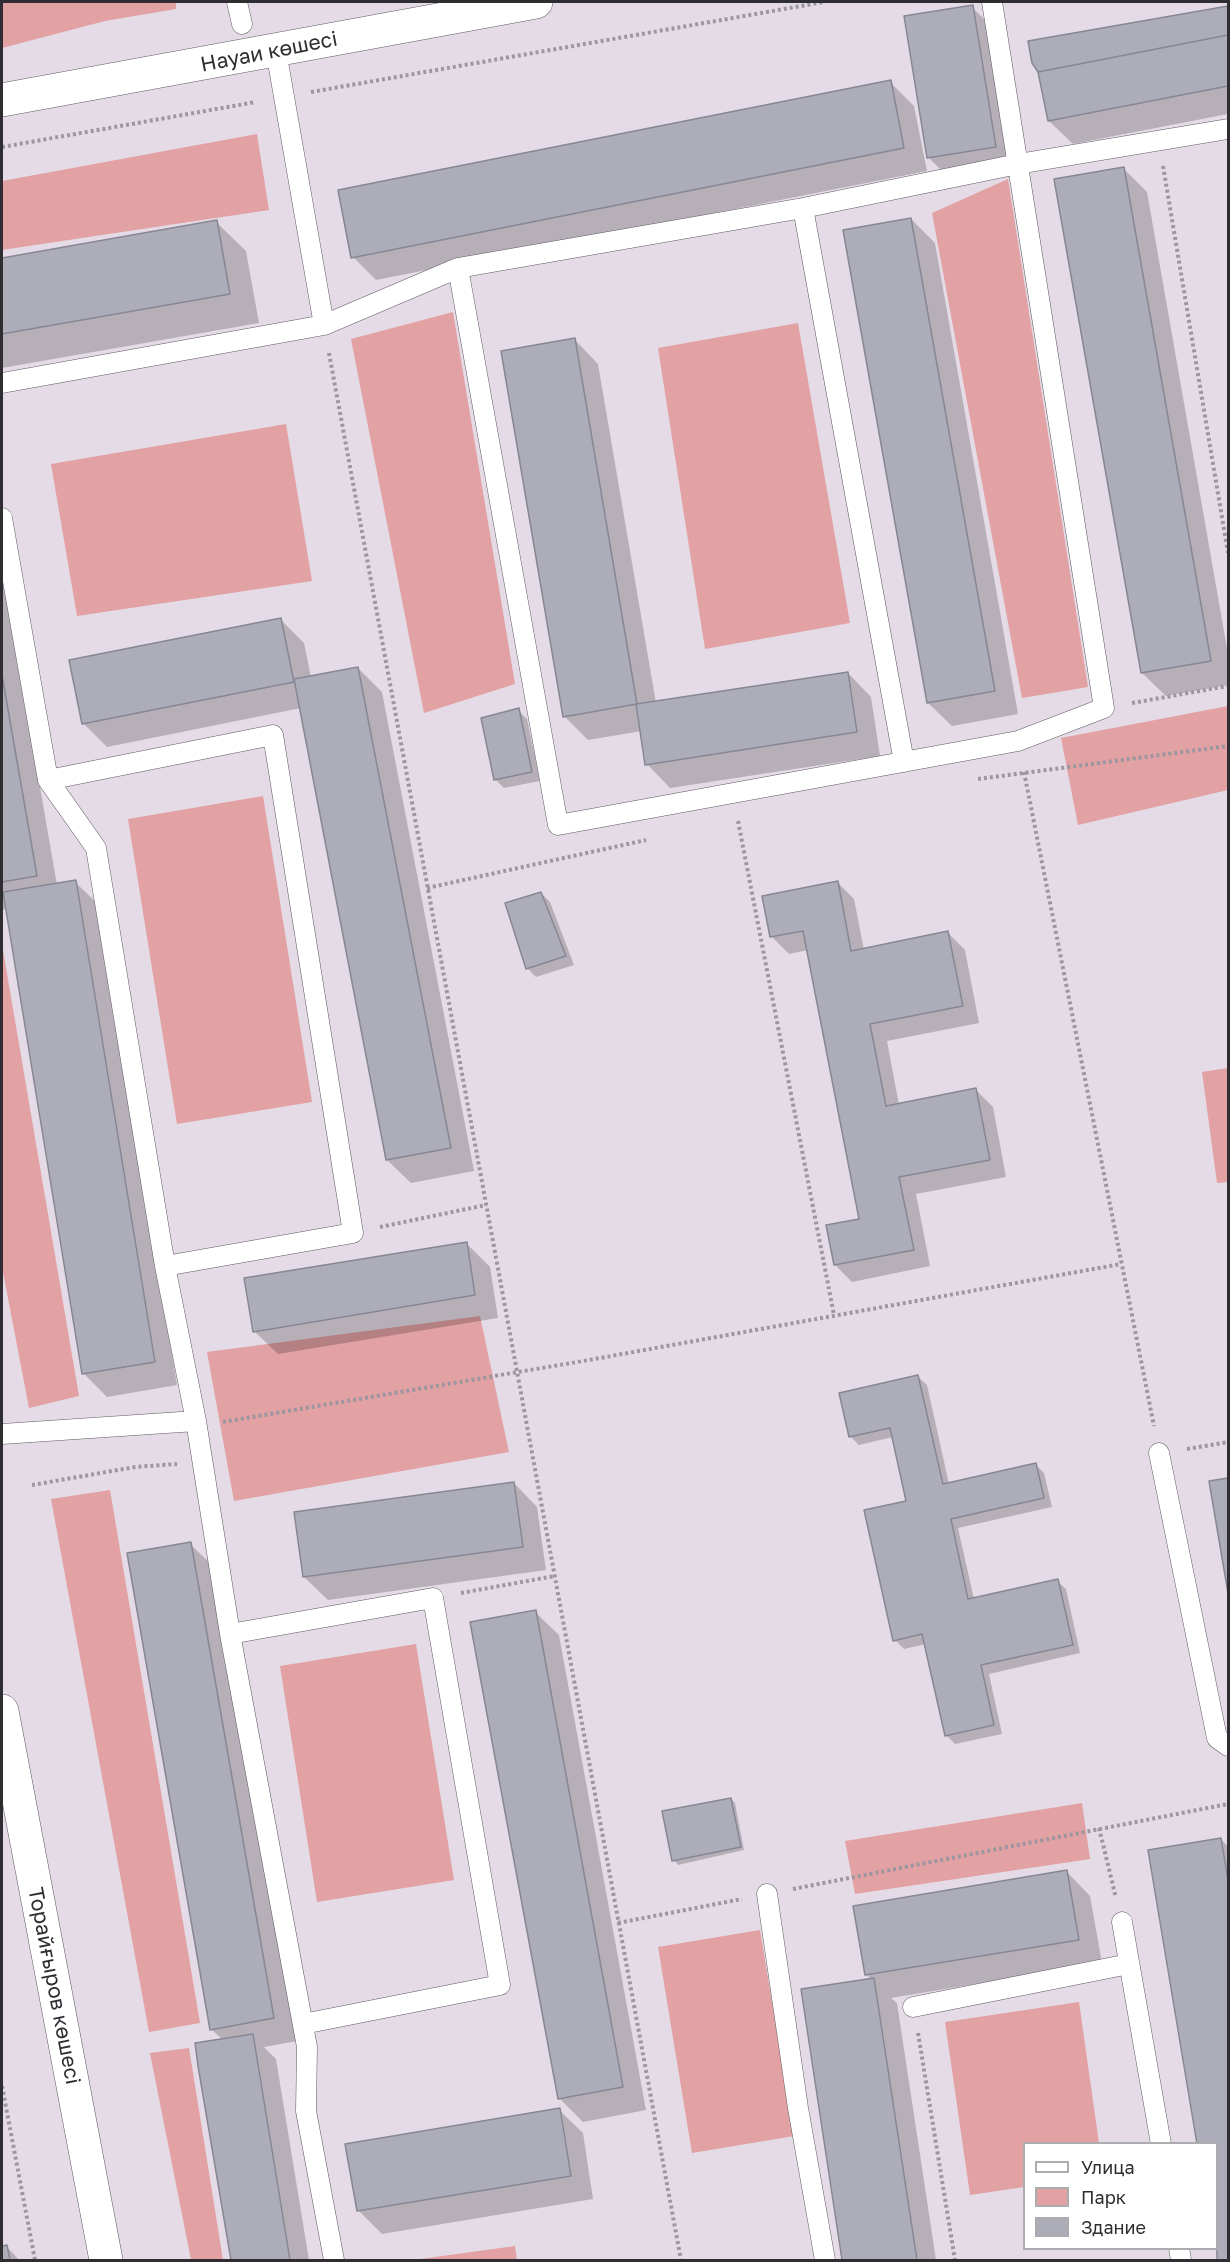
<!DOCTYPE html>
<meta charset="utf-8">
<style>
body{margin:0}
#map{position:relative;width:1230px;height:2262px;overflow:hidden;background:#e4dbe7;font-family:"Golos Text",sans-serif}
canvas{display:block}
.frame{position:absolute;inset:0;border:3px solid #302d32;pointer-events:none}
.legend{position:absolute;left:1023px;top:2142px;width:195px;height:108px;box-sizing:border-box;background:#fff;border:2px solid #acabad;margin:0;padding:8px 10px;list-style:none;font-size:18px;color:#302d32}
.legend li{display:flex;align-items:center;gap:12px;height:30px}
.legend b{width:30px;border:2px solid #acabad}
</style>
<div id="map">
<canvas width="1230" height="2262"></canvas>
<div class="frame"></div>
<ul class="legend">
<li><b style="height:8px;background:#fff"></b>Улица</li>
<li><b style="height:16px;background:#e2a1a2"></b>Парк</li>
<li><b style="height:16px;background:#adadba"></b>Здание</li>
</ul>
</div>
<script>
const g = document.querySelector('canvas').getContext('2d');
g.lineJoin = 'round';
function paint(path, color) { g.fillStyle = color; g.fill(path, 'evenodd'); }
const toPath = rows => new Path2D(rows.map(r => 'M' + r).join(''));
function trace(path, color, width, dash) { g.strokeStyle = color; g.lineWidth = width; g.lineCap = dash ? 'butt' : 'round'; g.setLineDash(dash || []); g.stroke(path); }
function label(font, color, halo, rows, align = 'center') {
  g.font = font + ' "Golos Text",sans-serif'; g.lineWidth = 4.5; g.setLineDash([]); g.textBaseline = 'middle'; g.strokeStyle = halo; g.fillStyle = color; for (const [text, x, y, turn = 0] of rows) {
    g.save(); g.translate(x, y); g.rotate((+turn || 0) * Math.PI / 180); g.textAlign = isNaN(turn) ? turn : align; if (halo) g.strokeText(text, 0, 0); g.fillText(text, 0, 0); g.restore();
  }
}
const green = toPath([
 [2,2,176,2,176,9,105,21,2,48],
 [257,134,269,210,2,250,2,181],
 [1008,179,1088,687,1022,698,932,213],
 [453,312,515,684,424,713,351,339],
 [798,323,850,623,705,649,658,348],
 [286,424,312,581,77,616,51,464],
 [1228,706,1228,790,1078,825,1061,738],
 [263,796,312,1102,177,1124,128,819],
 [2,944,79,1396,29,1408,2,1267],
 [1228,1068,1228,1182,1217,1183,1202,1072],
 [480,1316,509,1452,234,1501,207,1352],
 [110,1490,200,2023,149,2032,51,1499],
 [416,1644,454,1880,317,1902,280,1666],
 [1082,1803,1090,1859,855,1894,845,1841],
 [760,1930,794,2136,692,2153,658,1947],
 [1079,2002,1099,2143,1024,2144,1024,2187,970,2195,945,2022],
 [189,2048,223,2260,191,2260,150,2053],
 [515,2246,517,2260,413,2260]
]);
const shadow = toPath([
 [972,7,985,20,1008,160,942,171,929,158,906,17],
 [1228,8,1228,114,1073,144,1049,121,1039,71,1030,42],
 [890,82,914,106,927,171,376,280,353,257],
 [1123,168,1147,192,1228,654,1228,685,1166,696,1142,673],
 [911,219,935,243,1018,714,952,726,928,703],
 [216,222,246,251,259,323,2,368,2,260],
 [575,340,598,364,656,703,848,673,871,697,880,756,670,788,647,764,642,731,588,740,564,716],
 [2,568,57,885,75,882,99,905,177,1385,107,1397,83,1373,8,909,2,910],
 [281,620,304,643,311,677,358,668,382,692,474,1171,411,1183,387,1160,301,708,107,747,83,723],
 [518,710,527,719,540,781,504,788,495,779],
 [837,882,854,899,864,950,948,933,965,950,979,1023,887,1041,899,1105,976,1090,993,1107,1006,1177,916,1194,930,1266,852,1282,835,1265,861,1220,808,950,789,954,772,937],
 [541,893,550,902,574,965,536,977,527,968],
 [466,1243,490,1267,498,1318,278,1354,254,1331],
 [918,1377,927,1385,949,1484,1036,1465,1044,1473,1052,1507,958,1528,974,1599,1057,1581,1066,1589,1080,1653,989,1674,1002,1734,955,1744,946,1735,926,1644,904,1649,895,1640,908,1502,893,1437,859,1445,850,1436],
 [1228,1479,1228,1585,1211,1482],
 [514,1483,537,1507,546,1570,328,1600,304,1577],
 [190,1544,214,1567,297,2041,264,2047,276,2059,309,2260,232,2260,197,2044,223,2040,211,2029],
 [535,1612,559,1635,646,2110,583,2122,559,2098],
 [731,1799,735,1803,744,1850,678,1865,674,1860],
 [1221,1839,1228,1847,1228,2260,1218,2260,1216,2248],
 [1067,1872,1090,1896,1102,1963,891,1998,897,2003,936,2260,844,2260,803,1990,872,1980,866,1974],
 [559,2110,583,2133,593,2199,382,2234,358,2210],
 [6,2246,19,2260,20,2260,2,2260,2,2247]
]);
const building = toPath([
 [973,5,996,147,927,158,904,16,973,5],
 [1228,6,1228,35,1038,72,1032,63,1028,41,1228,6],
 [1228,35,1228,86,1048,121,1038,72,1228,35],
 [891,80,904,148,351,258,338,190,891,80],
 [1124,167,1211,661,1141,673,1054,179,1124,167],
 [911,218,995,691,927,703,843,230,911,218],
 [217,220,230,294,2,334,2,258,217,220],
 [575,338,637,704,563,717,501,351,575,338],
 [281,618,294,682,82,724,69,660,281,618],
 [358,667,451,1148,386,1160,294,679,358,667],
 [848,672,857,732,645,765,636,704,848,672],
 [2,675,37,876,2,882,2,675],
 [519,708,532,772,494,780,481,718,519,708],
 [76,880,155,1362,82,1374,3,892,76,880],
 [838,881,851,951,948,931,963,1006,870,1024,886,1106,976,1088,990,1160,899,1177,914,1250,834,1265,826,1225,859,1219,803,931,770,937,762,896,838,881],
 [541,892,566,956,526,969,505,903,541,892],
 [467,1242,475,1295,253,1332,244,1278,467,1242],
 [918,1375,943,1484,1036,1463,1044,1498,951,1519,968,1599,1058,1579,1073,1645,981,1665,994,1725,945,1736,922,1634,893,1641,864,1510,906,1501,890,1428,849,1437,839,1393,918,1375],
 [1228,1478,1228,1593,1209,1481,1228,1478],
 [514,1482,523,1547,303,1577,294,1512,514,1482],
 [191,1542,274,2018,210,2030,127,1553,191,1542],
 [536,1610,623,2087,558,2099,470,1622,536,1610],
 [731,1798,741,1847,672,1861,662,1811,731,1798],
 [1221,1838,1228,1880,1228,2260,1217,2260,1216,2144,1197,2144,1148,1850,1221,1838],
 [1067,1870,1079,1940,865,1975,853,1906,1067,1870],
 [874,1978,917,2260,842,2260,801,1989,874,1978],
 [253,2034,290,2260,231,2260,198,2066,195,2043,253,2034],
 [560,2108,571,2176,357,2211,345,2144,560,2108],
 [7,2245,10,2260,2,2260,2,2246,7,2245]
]);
const path = toPath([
 [311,92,824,2],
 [2,147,256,102],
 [1163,166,1228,553],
 [329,353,681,2260],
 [1132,703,1228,686],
 [1024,772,1154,1426],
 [978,779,1228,746],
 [738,821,834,1315],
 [427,888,646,840],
 [380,1227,486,1205],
 [223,1422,589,1360,1121,1264],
 [1187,1449,1228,1442],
 [32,1485,135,1467,177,1464],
 [461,1593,555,1576],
 [1099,1828,1116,1898],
 [793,1889,1228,1804],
 [618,1923,742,1899],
 [918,2033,955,2260],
 [2,2086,35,2260]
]);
const service = toPath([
 [237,2,242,24],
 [276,51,324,325],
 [803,208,904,762],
 [458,268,803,208,1018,164,1228,129],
 [2,383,324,325,458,268,558,825,1018,741,1104,708,992,2],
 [2,518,48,780,96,848,165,1266,196,1421],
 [48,780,273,735,353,1233,165,1266],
 [2,1434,196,1421,230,1634,307,2047,306,2111,334,2260],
 [1159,1453,1217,1738,1228,1746],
 [230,1634,433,1598,500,1985,303,2024],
 [767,1894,798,2108,825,2260],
 [1122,1922,1161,2144],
 [913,2007,1129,1964],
 [1179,2248,1181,2260]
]);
const tertiary = toPath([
 [2,100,536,2],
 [2,1711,106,2260]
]);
const streetNames = [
 ["Науаи көшесі",269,52,-11],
 ["Торайғыров көшесі",54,1986,79]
];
paint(green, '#e2a1a2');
paint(shadow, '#0003');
paint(building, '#adadba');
trace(building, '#878794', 1.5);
trace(service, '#5f5862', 21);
trace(tertiary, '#5f5862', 34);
trace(path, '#9d96a0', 4, [3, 3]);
trace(service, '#fff', 20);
trace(tertiary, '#fff', 33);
label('21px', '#302d32', '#fff', streetNames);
</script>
